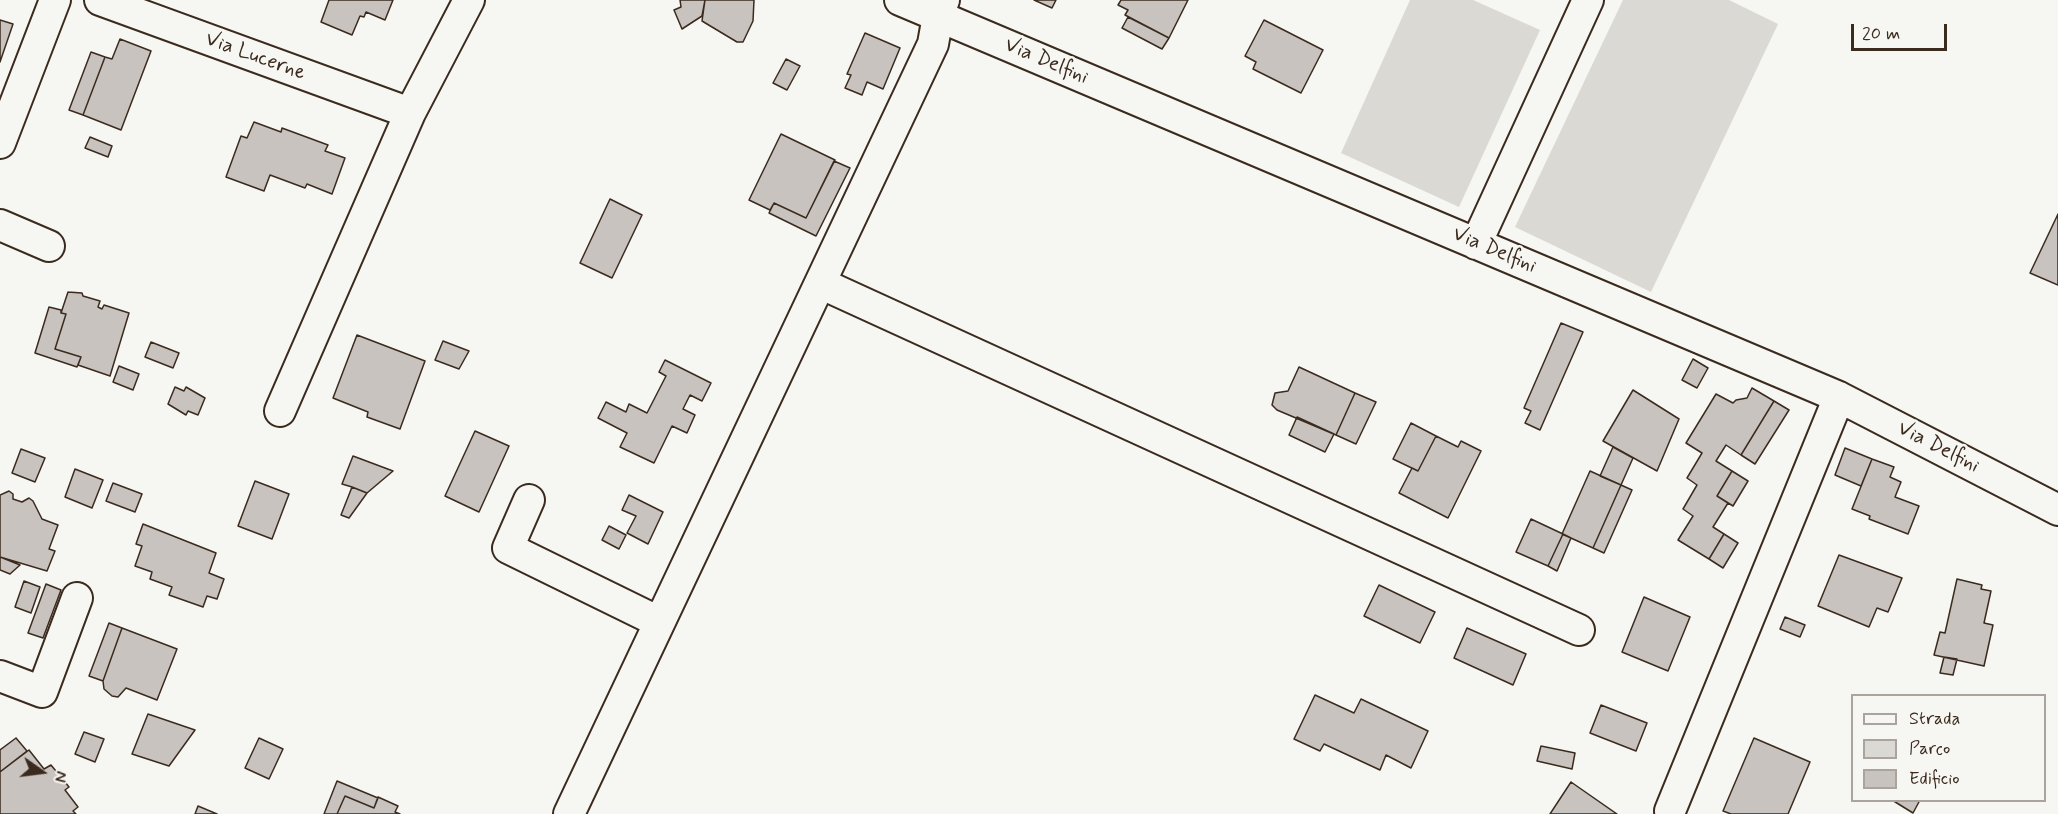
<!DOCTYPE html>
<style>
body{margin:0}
#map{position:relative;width:2058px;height:814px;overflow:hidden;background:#f6f6f2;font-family:Mynerve,sans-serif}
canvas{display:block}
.legend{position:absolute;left:1851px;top:694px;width:195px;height:108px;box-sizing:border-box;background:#f6f6f2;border:2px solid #aba49d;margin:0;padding:8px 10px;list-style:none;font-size:18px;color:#3b2a1e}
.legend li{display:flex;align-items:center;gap:12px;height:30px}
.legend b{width:30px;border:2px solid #aba49d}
.north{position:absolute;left:12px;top:742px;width:60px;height:60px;-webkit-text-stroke:4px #f6f6f2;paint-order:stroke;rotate:104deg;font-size:16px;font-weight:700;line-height:24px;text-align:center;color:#3b2a1e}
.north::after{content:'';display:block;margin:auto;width:21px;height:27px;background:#3b2a1e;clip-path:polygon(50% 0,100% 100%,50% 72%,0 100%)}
.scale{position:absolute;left:1851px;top:24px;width:96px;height:27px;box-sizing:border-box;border:3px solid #3b2a1e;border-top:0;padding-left:8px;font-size:18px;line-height:21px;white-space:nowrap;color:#3b2a1e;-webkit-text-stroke:4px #f6f6f2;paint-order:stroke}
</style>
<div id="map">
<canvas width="2058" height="814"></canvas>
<ul class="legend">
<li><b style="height:8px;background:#f6f6f2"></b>Strada</li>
<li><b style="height:16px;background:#dad9d3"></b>Parco</li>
<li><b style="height:16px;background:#c8c3be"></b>Edificio</li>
</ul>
<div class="north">N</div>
<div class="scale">20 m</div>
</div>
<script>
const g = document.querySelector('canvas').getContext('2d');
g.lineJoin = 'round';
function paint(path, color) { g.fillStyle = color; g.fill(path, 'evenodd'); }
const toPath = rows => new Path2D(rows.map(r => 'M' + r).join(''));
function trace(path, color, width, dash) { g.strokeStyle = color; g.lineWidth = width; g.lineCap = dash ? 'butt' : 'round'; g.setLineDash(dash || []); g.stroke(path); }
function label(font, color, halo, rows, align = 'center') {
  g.font = font + ' Mynerve,sans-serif'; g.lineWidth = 5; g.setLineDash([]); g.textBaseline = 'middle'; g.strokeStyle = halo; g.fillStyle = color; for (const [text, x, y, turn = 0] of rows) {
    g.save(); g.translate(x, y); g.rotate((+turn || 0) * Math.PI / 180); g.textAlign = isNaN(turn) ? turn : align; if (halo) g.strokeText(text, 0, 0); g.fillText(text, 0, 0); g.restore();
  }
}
const green = toPath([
 [1410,0,1473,0,1540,30,1459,207,1341,153],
 [1623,0,1729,0,1778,24,1651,292,1515,227]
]);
const building = toPath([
 [329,0,393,0,385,20,366,12,364,17,360,16,352,35,321,22,329,0],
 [680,0,705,0,702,16,682,29,674,10,681,7,680,0],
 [705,0,754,0,753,21,743,42,737,42,702,21,705,0],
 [1034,0,1056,0,1052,8,1034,0],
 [1121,0,1188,0,1169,38,1125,15,1128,10,1118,5,1121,0],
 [1128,17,1169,38,1162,49,1122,28,1128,17],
 [0,20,13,24,0,62,0,20],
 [1264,20,1323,50,1301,93,1253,69,1256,62,1245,56,1264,20],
 [865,33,900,48,883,89,867,82,862,95,845,88,851,75,847,74,865,33],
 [120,39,151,51,121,130,83,115,105,57,112,59,120,39],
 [91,52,105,57,83,115,69,110,91,52],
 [786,59,800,66,787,90,773,83,786,59],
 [254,122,281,132,282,128,328,145,325,151,345,158,332,194,307,184,305,188,270,175,264,191,226,177,241,136,247,138,254,122],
 [781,134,835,160,806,218,774,203,770,210,749,200,781,134],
 [90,137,112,146,108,157,85,148,90,137],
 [834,161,850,168,816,236,769,213,774,203,806,218,834,161],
 [610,199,642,215,612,278,580,263,610,199],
 [2058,214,2058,285,2030,273,2058,214],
 [68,292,82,293,83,296,100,301,98,307,102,309,104,305,129,313,110,376,78,365,81,357,55,349,66,314,61,313,68,292],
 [49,307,61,310,61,313,66,314,55,349,81,357,77,367,35,353,49,307],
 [1561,323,1583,332,1540,430,1525,423,1531,411,1524,408,1561,323],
 [357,335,425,361,400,429,367,417,368,412,333,398,357,335],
 [443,341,469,351,459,369,435,360,443,341],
 [151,342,179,353,173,368,145,357,151,342],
 [1693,359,1708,368,1697,388,1682,380,1693,359],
 [665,360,711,383,702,401,690,395,683,409,695,415,687,433,672,426,654,463,620,447,627,433,598,418,606,402,626,412,629,404,647,413,666,376,659,372,665,360],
 [119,366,139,374,133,390,113,382,119,366],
 [1299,367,1355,393,1336,435,1277,410,1272,405,1275,393,1288,391,1299,367],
 [175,387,184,391,186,387,205,398,198,415,188,411,186,415,168,404,175,387],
 [1752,388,1774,401,1741,455,1726,445,1716,461,1732,471,1717,496,1728,503,1713,527,1724,534,1709,559,1678,540,1693,516,1683,509,1697,485,1687,478,1702,453,1686,443,1716,394,1733,403,1736,400,1747,398,1752,388],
 [1633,390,1679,419,1657,471,1603,441,1633,390],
 [1355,393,1376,402,1356,444,1336,435,1355,393],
 [1774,401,1789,410,1755,464,1741,455,1774,401],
 [1297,417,1334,434,1325,452,1289,435,1297,417],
 [1411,423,1436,436,1418,471,1393,459,1411,423],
 [475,431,509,446,479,512,445,496,475,431],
 [1436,436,1458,447,1461,441,1481,451,1448,518,1399,493,1412,468,1418,471,1436,436],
 [1613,447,1633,458,1621,485,1600,476,1613,447],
 [1845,448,1872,459,1861,486,1835,475,1845,448],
 [21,449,45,458,35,482,12,473,21,449],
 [353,456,393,471,367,493,352,487,342,484,353,456],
 [1872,459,1894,467,1890,477,1901,482,1895,497,1919,506,1908,534,1869,519,1870,516,1852,509,1872,459],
 [75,469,103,480,92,508,65,497,75,469],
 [1590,471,1621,485,1593,548,1562,534,1590,471],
 [1732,471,1748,481,1733,506,1717,496,1732,471],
 [255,481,289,494,272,539,238,526,255,481],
 [113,483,142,494,135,512,106,501,113,483],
 [1621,485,1632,490,1604,553,1593,548,1621,485],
 [352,487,367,493,349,518,341,515,352,487],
 [9,491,13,494,13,499,22,502,29,498,33,501,42,519,58,525,49,549,55,551,47,571,0,557,0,495,9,491],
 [629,495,663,512,648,544,627,533,636,516,622,510,629,495],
 [1531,519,1563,534,1548,566,1516,552,1531,519],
 [143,524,216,553,209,573,224,579,217,599,207,596,203,607,169,595,172,587,150,579,152,572,135,566,142,546,136,544,143,524],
 [609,526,626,535,619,549,602,540,609,526],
 [1563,534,1571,538,1557,571,1548,566,1563,534],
 [1724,534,1738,543,1723,568,1709,559,1724,534],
 [1839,555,1902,578,1888,612,1877,608,1869,627,1818,606,1839,555],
 [0,557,20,565,10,574,0,570,0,557],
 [1957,579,1982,585,1981,589,1991,591,1984,623,1993,625,1984,666,1934,655,1940,632,1945,633,1957,579],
 [24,581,40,587,31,613,15,607,24,581],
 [46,584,61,590,43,638,28,633,46,584],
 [1379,585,1435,612,1420,643,1364,616,1379,585],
 [1644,597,1690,617,1668,671,1622,652,1644,597],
 [1785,617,1805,625,1800,637,1780,629,1785,617],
 [109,623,122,628,103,681,89,676,109,623],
 [122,628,177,649,157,700,126,688,118,697,112,696,104,689,103,681,122,628],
 [1467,628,1526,654,1513,685,1454,658,1467,628],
 [1944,657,1957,659,1953,675,1940,673,1944,657],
 [1315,695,1354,713,1361,699,1428,731,1411,768,1386,755,1380,770,1324,744,1320,751,1294,739,1315,695],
 [1601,705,1647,723,1636,751,1590,733,1601,705],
 [148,714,195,730,169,766,132,754,148,714],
 [84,732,104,739,95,762,75,754,84,732],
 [16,738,27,751,0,772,0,750,16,738],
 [259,738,283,749,269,779,245,768,259,738],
 [1754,738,1810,762,1788,814,1731,814,1723,811,1754,738],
 [1541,746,1575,753,1572,769,1537,761,1541,746],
 [29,750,44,769,51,765,69,787,65,790,78,807,73,811,76,814,0,814,0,772,29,750],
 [337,781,378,798,374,808,345,796,337,814,324,814,337,781],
 [1571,782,1617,814,1550,814,1571,782],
 [345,796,374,808,378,797,398,806,395,812,400,814,337,814,345,796],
 [1892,800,1920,800,1913,813,1892,800],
 [198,806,217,814,195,814,198,806]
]);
const street = toPath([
 [100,0,410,113],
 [944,0,938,16,1839,397,2058,510],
 [0,143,55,0],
 [0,225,49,246],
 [1476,244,1588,0],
 [820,283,1579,630],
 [280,411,410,113,469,0],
 [529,500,508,548,659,622],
 [0,676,42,692,77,598],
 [1670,811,1839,397],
 [569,814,933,44,938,16,900,0]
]);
const streetNames = [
 ["Via Lucerne",255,57,20],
 ["Via Delfini",1046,62,23],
 ["Via Delfini",1494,251,23],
 ["Via Delfini",1938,448,27]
];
paint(green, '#dad9d3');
paint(building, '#c8c3be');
trace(building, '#3b2a1e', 1.5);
trace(street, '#3b2a1e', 34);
trace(street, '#f6f6f2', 30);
label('21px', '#3b2a1e', '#f6f6f2', streetNames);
</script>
